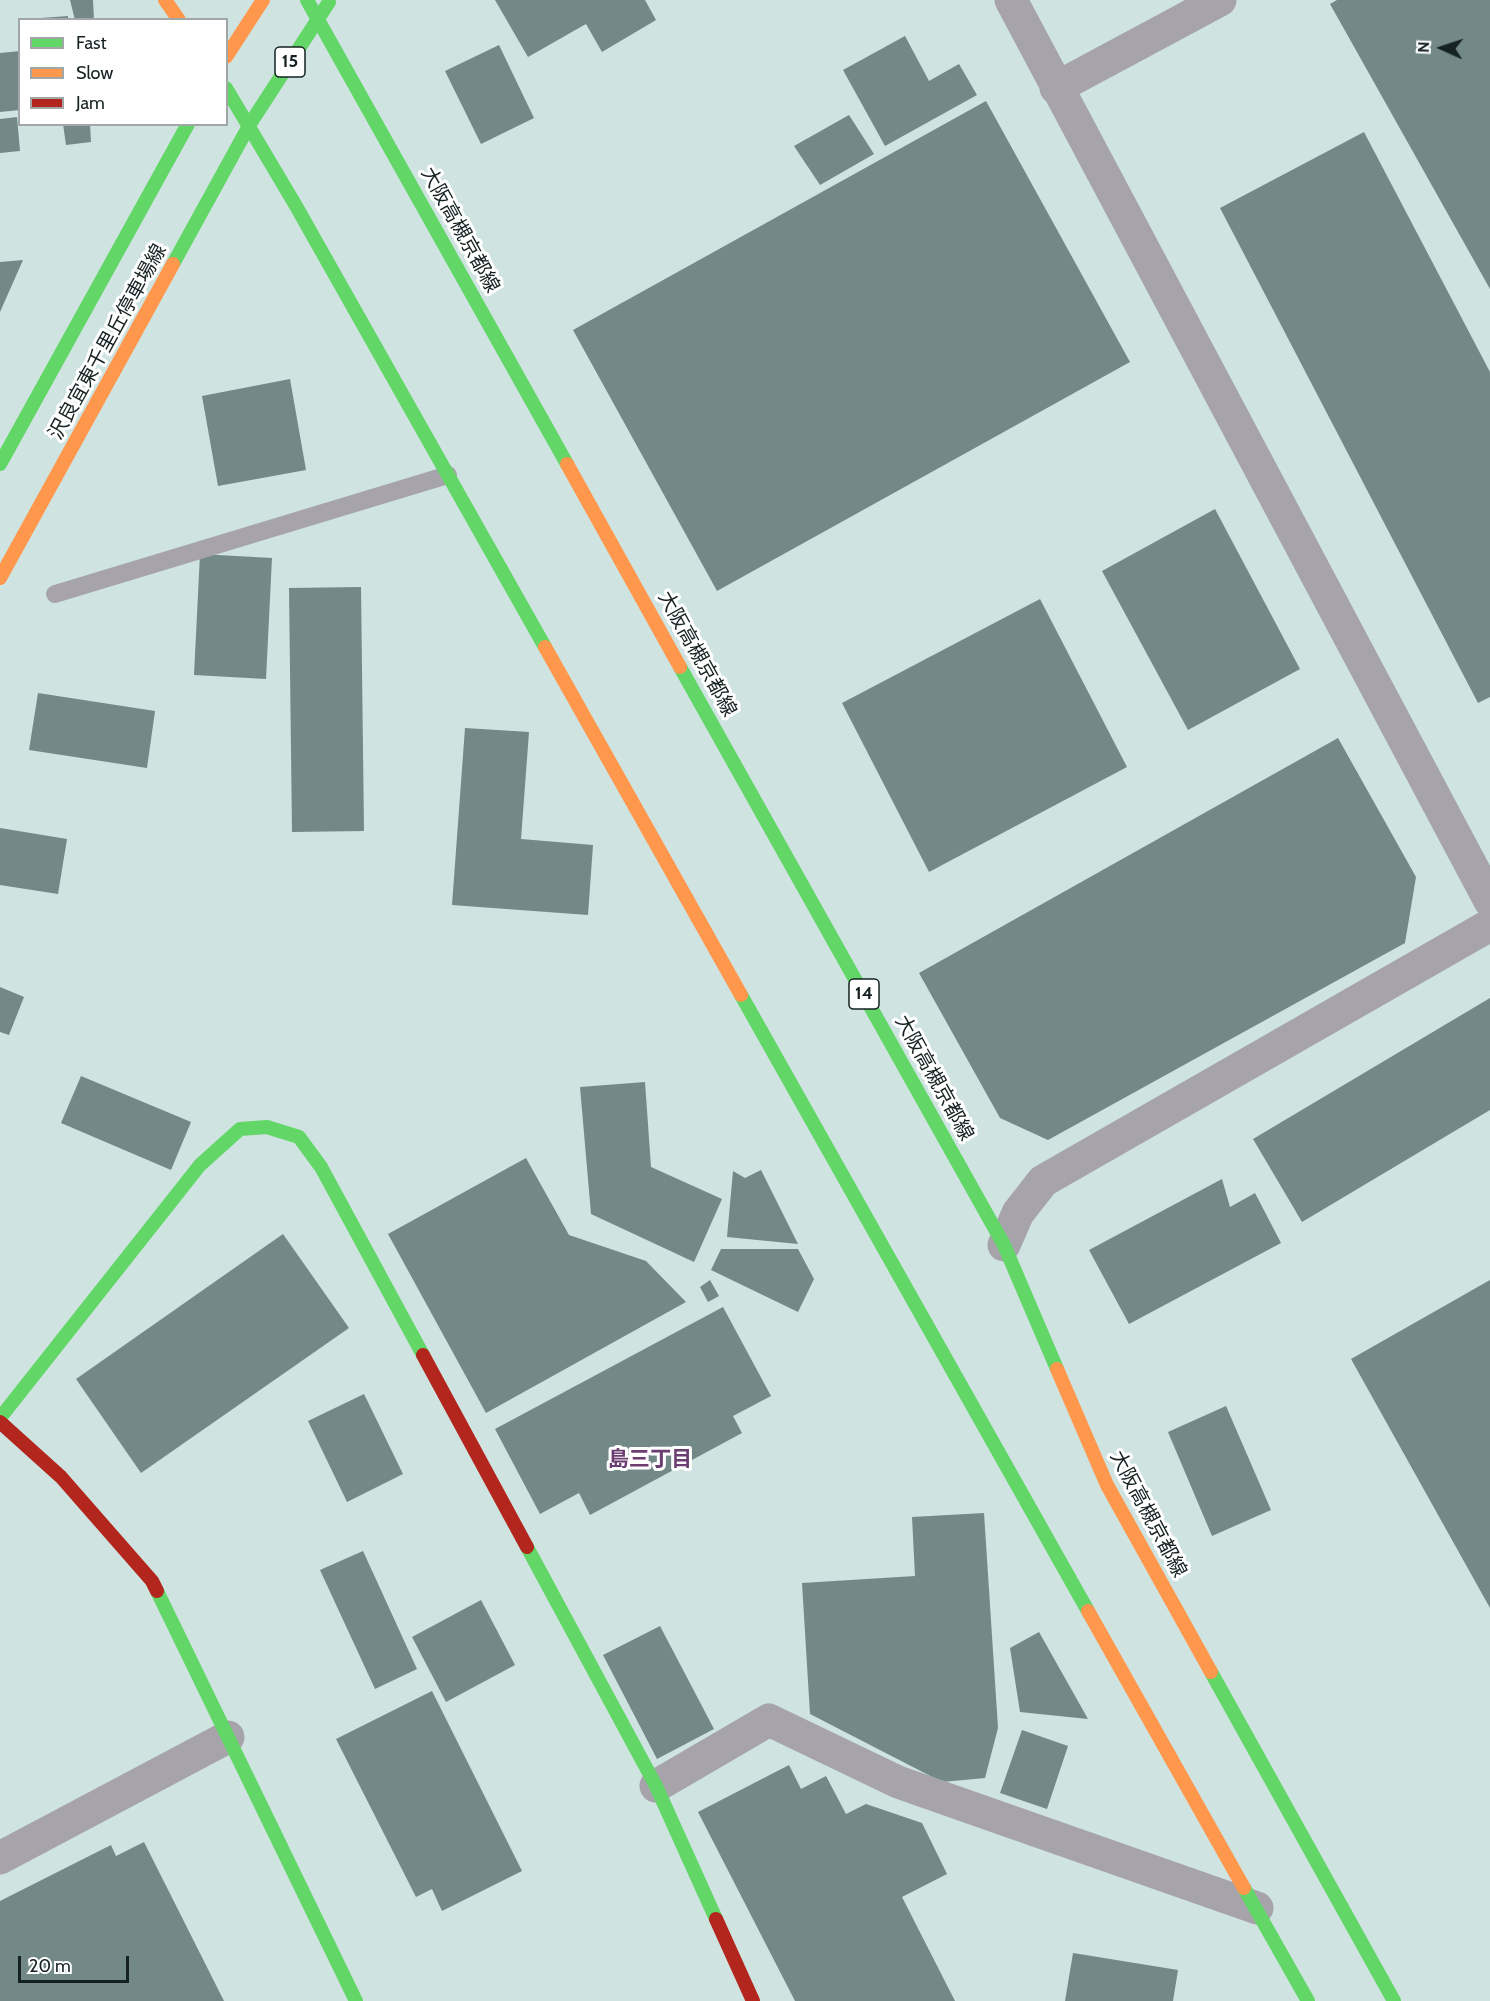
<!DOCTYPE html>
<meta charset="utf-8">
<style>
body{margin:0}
#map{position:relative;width:1490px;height:2001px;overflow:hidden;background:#cfe3e1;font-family:Cabin,sans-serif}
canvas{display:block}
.legend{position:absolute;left:18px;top:18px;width:210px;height:108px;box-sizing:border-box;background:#fff;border:2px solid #a1a7a6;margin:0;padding:8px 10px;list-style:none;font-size:18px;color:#152221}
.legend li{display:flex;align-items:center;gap:12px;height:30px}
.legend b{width:30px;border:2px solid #a1a7a6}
.north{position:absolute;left:1412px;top:18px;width:60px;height:60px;-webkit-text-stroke:4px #fff;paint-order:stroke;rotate:273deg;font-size:16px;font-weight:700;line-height:24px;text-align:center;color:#152221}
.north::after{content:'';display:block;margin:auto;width:21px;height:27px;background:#152221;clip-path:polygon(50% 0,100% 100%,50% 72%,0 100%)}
.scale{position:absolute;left:18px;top:1956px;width:111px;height:27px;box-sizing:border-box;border:3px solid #152221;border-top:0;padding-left:8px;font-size:18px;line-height:21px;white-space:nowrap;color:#152221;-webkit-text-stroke:4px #fff;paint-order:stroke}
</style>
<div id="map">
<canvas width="1490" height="2001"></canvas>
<ul class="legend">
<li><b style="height:8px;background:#63d668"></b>Fast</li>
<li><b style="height:8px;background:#ff974d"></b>Slow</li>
<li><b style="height:8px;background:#b3261e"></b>Jam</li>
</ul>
<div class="north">N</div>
<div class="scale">20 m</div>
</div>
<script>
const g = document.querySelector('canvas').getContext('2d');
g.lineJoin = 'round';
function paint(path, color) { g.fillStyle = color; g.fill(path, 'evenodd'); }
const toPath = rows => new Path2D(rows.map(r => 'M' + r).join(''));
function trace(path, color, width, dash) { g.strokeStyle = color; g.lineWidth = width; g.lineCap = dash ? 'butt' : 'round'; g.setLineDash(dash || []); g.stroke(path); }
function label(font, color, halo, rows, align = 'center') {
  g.font = font + ' Cabin,"Noto Sans JP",sans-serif'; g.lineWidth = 6; g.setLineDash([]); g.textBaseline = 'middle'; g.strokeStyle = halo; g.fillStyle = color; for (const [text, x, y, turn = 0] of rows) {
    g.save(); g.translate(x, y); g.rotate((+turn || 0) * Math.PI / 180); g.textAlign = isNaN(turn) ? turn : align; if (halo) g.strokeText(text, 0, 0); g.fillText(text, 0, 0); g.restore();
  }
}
const building = toPath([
 [70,0,93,0,94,20,75,20],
 [495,0,645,0,656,20,602,52,586,24,528,57],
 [1337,0,1490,0,1490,289,1330,4],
 [68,16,68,20,41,20,41,18],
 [905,36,929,81,959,64,977,95,885,146,843,70],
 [499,45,534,118,481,144,445,71],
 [20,51,20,110,0,112,0,53],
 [986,101,1130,362,717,591,573,330],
 [849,115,874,154,820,185,794,146],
 [17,117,20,151,0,153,0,119],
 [63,124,90,124,91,142,66,145],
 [1364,132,1490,372,1490,697,1478,703,1220,208],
 [23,260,0,312,0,262],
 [290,379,306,470,218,486,202,396],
 [1215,509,1300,669,1188,730,1102,571],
 [200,554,272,558,266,679,194,675],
 [361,587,364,831,292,832,289,588],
 [1040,599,1127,767,929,872,842,703],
 [38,693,155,711,147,768,29,750],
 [465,728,529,732,521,839,593,845,588,915,452,905],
 [1338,738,1416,877,1405,943,1048,1140,1000,1118,919,973],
 [0,828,67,839,58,894,0,885],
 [0,987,24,997,9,1035,0,1032],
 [1490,998,1490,1110,1302,1222,1253,1139],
 [81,1076,191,1122,171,1170,61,1123],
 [645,1082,651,1167,722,1199,694,1262,591,1214,580,1087],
 [526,1158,569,1235,646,1261,686,1302,486,1413,388,1234],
 [761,1170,798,1244,727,1237,733,1171,745,1178],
 [1222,1179,1230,1207,1255,1193,1281,1243,1129,1324,1089,1250],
 [283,1234,349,1328,141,1473,76,1379],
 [721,1249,798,1249,814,1279,798,1312,711,1270],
 [710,1280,719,1296,708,1302,700,1287],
 [1490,1280,1490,1608,1351,1359],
 [723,1307,771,1396,733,1416,742,1433,590,1515,579,1493,540,1514,495,1429],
 [364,1394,403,1474,347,1502,308,1421],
 [1226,1406,1271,1510,1212,1536,1168,1432],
 [984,1513,998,1728,985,1778,942,1782,810,1714,802,1583,915,1576,912,1517],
 [363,1551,417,1669,375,1689,320,1570],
 [481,1600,515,1665,446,1702,412,1637],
 [660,1626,714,1729,657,1759,603,1655],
 [1039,1632,1088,1719,1020,1712,1010,1648],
 [432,1691,522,1871,442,1911,432,1889,416,1897,336,1739],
 [1022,1730,1068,1746,1047,1809,1000,1793],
 [789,1765,801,1789,826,1776,846,1814,866,1804,922,1823,947,1874,902,1897,955,2001,795,2001,698,1812],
 [144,1842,224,2001,0,2001,0,1901,111,1845,116,1856],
 [1073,1953,1178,1970,1173,2001,1065,2001]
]);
const lane = toPath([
 [55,594,448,475]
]);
const street = toPath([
 [1011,0,1490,901],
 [1056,88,1220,0],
 [1004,1245,1018,1213,1043,1181,1490,925],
 [656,1786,769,1720,898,1782,1257,1908],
 [0,1858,228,1737]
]);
const fast = toPath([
 [307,0,567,464],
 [226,88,296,206,545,647],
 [250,124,329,2],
 [173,264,250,124],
 [0,464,188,124],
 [680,667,1004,1245,1057,1369],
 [741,995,1088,1611],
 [0,1418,200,1165,240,1129,267,1127,299,1137,321,1167,423,1355],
 [527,1547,656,1786,716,1919],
 [157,1591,356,2001],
 [1211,1672,1394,2001],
 [1244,1888,1308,2001]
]);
const slow = toPath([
 [165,0,179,20],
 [226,57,263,0],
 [567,464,680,667],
 [0,578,173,264],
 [545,647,741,995],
 [1057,1369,1107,1485,1211,1672],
 [1088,1611,1244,1888]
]);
const jam = toPath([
 [423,1355,527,1547],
 [0,1422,61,1477,152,1581,157,1591],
 [716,1919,753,2001]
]);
const shields = [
 [290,62,30],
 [864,994,30]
];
const shieldNames = [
 ["15",290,62],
 ["14",864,994]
];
const streetNames = [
 ["大阪高槻京都線",460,230,61],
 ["沢良宜東千里丘停車場線",108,342,-61],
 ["大阪高槻京都線",697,654,61],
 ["大阪高槻京都線",934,1078,61],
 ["大阪高槻京都線",1148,1514,62]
];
const neighbourhoodNames = [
 ["島三丁目",650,1460]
];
paint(building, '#728987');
trace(lane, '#a6a4aa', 18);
trace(street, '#a6a4aa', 33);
trace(fast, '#63d668', 14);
trace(slow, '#ff974d', 14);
trace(jam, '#b3261e', 14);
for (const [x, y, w] of shields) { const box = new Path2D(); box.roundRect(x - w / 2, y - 15, w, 30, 4.5); g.fillStyle = '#fff'; g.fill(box); trace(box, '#152221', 1.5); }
label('bold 18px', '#152221', null, shieldNames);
label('20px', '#152221', '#fff', streetNames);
label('bold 21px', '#6c3d71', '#fff', neighbourhoodNames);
</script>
